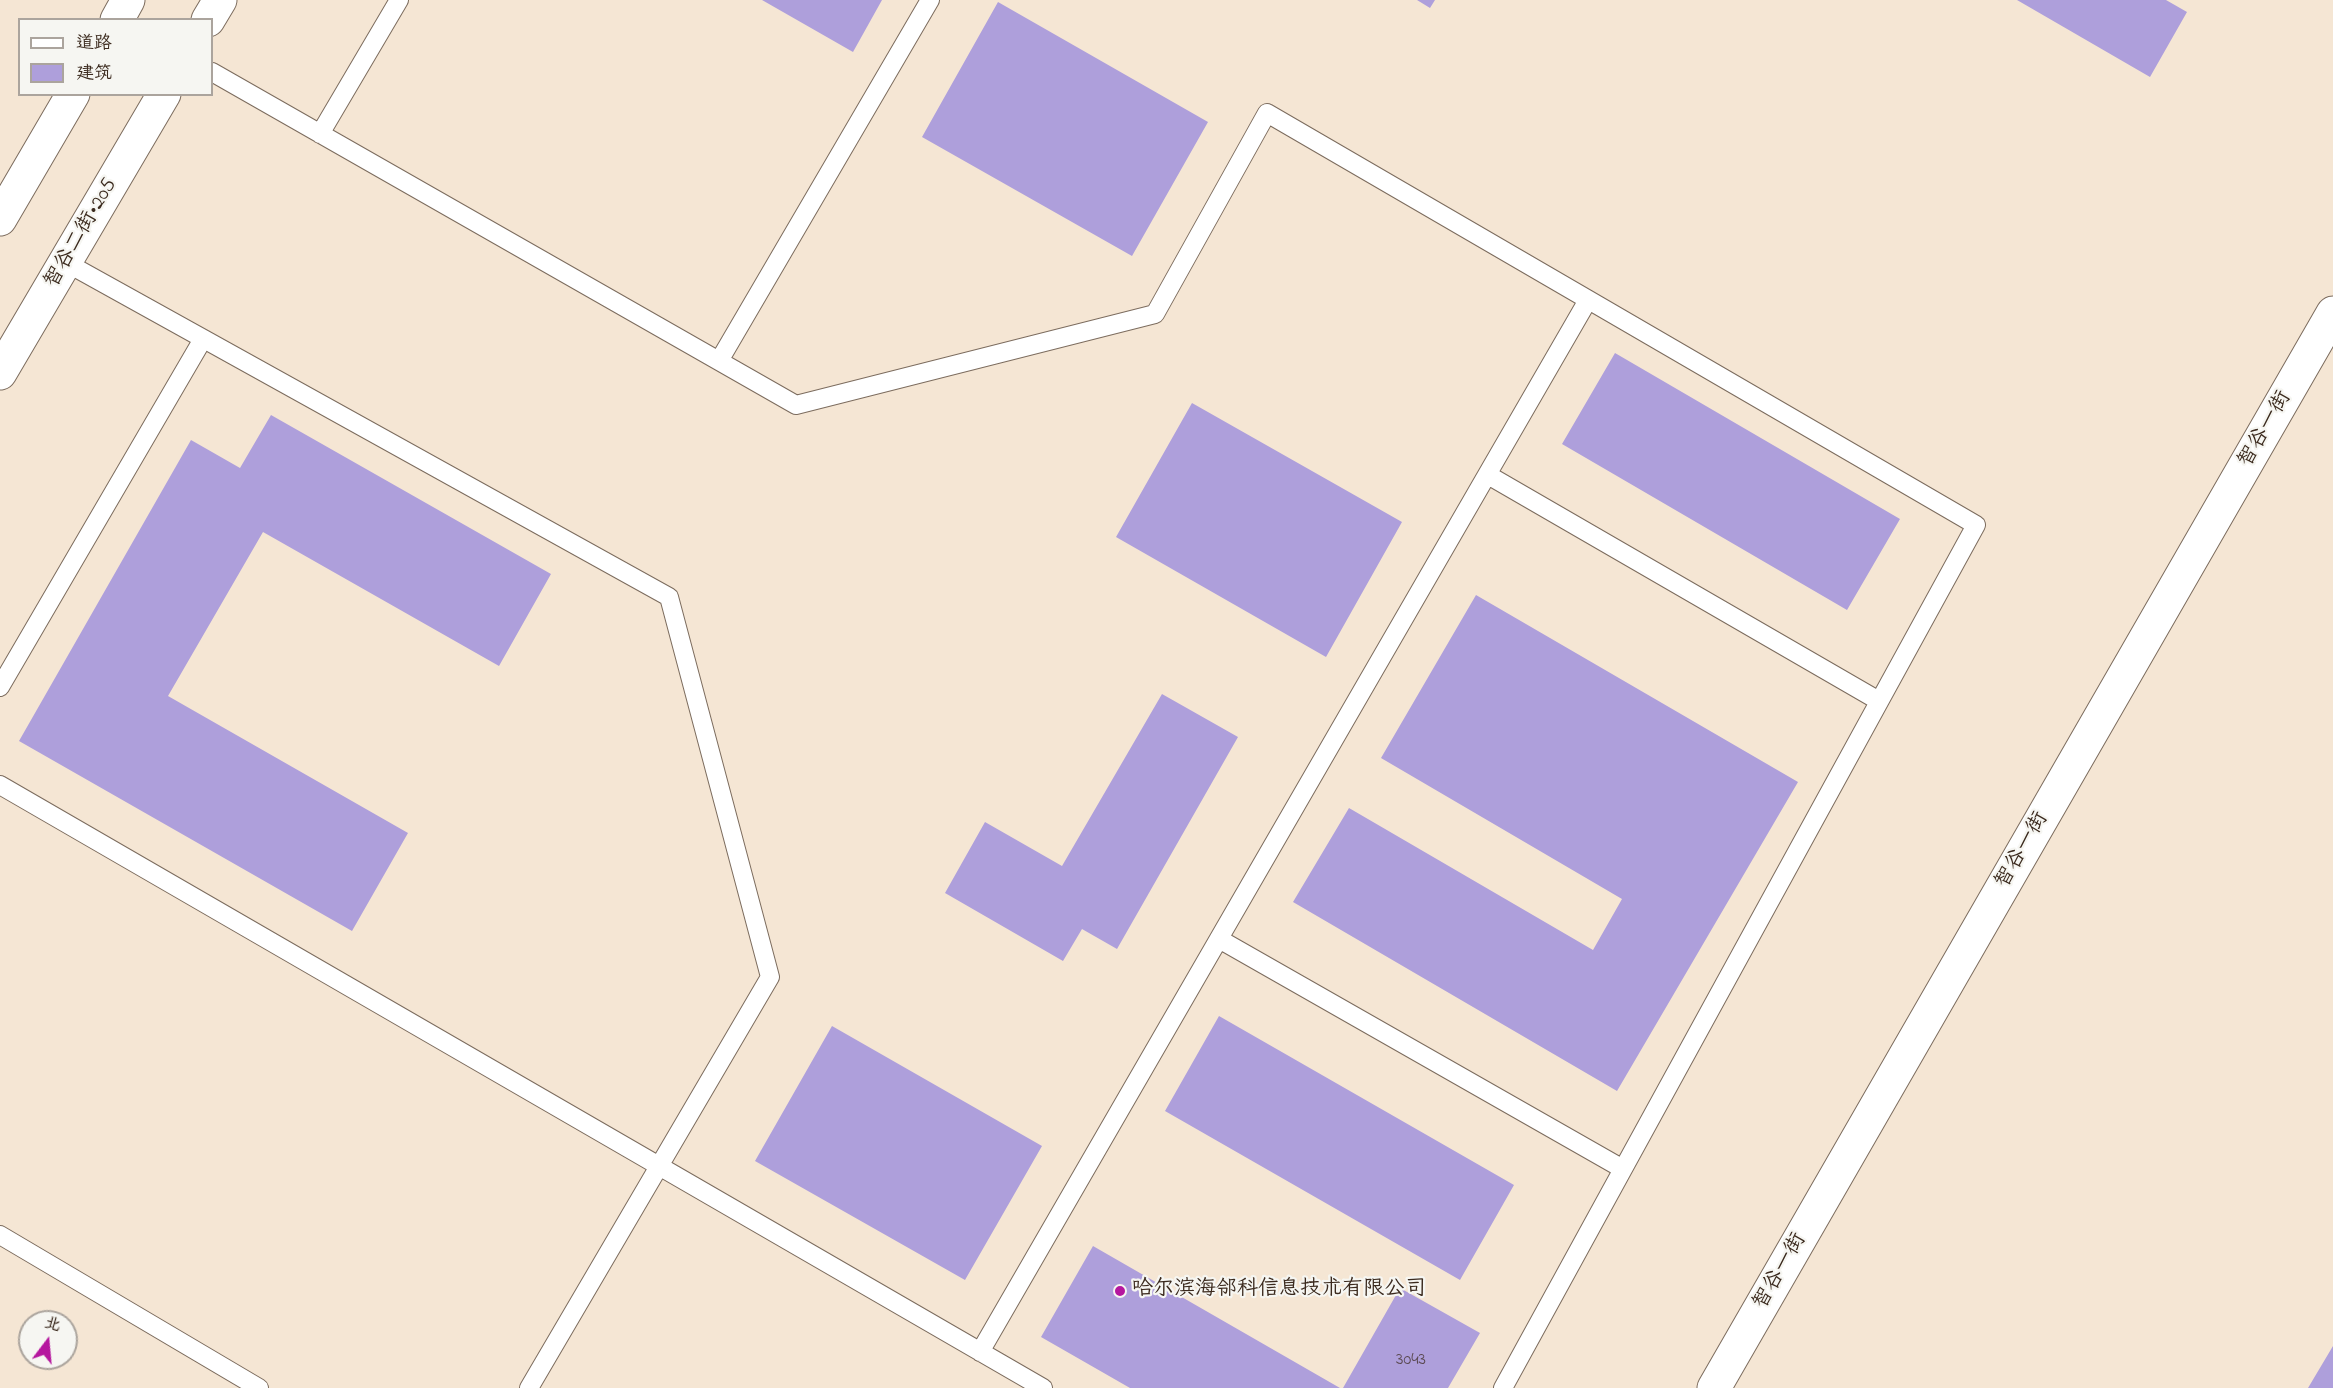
<!DOCTYPE html>
<meta charset="utf-8">
<style>
body{margin:0}
#map{position:relative;width:2333px;height:1388px;overflow:hidden;background:#f5e6d4;font-family:"Indie Flower","LXGW WenKai TC",sans-serif}
canvas{display:block}
.legend{position:absolute;left:18px;top:18px;width:195px;height:78px;box-sizing:border-box;background:#f6f6f2;border:2px solid #aba49d;margin:0;padding:8px 10px;list-style:none;font-size:18px;color:#3b2a1e}
.legend li{display:flex;align-items:center;gap:12px;height:30px}
.legend b{width:30px;border:2px solid #aba49d}
.north{position:absolute;left:18px;top:1310px;width:60px;height:60px;box-sizing:border-box;background:#f6f6f2;border:2px solid #aba49d;border-radius:50%;rotate:16deg;font-size:16px;font-weight:700;line-height:24px;text-align:center;color:#3b2a1e}
.north::after{content:'';display:block;margin:auto;width:21px;height:27px;background:#b5179e;clip-path:polygon(50% 0,100% 100%,50% 72%,0 100%)}
</style>
<div id="map">
<canvas width="2333" height="1388"></canvas>
<ul class="legend">
<li><b style="height:8px;background:#fff"></b>道路</li>
<li><b style="height:16px;background:#ae9fdb"></b>建筑</li>
</ul>
<div class="north">北</div>
</div>
<script>
const g = document.querySelector('canvas').getContext('2d');
g.lineJoin = 'round';
function paint(path, color) { g.fillStyle = color; g.fill(path, 'evenodd'); }
const toPath = rows => new Path2D(rows.map(r => 'M' + r).join(''));
function trace(path, color, width, dash) { g.strokeStyle = color; g.lineWidth = width; g.lineCap = dash ? 'butt' : 'round'; g.setLineDash(dash || []); g.stroke(path); }
function label(font, color, halo, rows, align = 'center') {
  g.font = font + ' "Indie Flower","LXGW WenKai TC",sans-serif'; g.lineWidth = 4.5; g.setLineDash([]); g.textBaseline = 'middle'; g.strokeStyle = halo; g.fillStyle = color; for (const [text, x, y, turn = 0] of rows) {
    g.save(); g.translate(x, y); g.rotate((+turn || 0) * Math.PI / 180); g.textAlign = isNaN(turn) ? turn : align; if (halo) g.strokeText(text, 0, 0); g.fillText(text, 0, 0); g.restore();
  }
}
const building = toPath([
 [762,0,882,0,853,52],
 [1417,0,1435,0,1430,8],
 [2017,0,2166,0,2187,12,2150,77],
 [998,2,1208,122,1132,256,922,137],
 [1615,353,1900,519,1847,610,1562,444],
 [1192,403,1402,522,1326,657,1116,537],
 [271,415,551,574,499,666,263,532,168,696,408,833,352,931,19,741,191,440,240,468],
 [1476,595,1798,782,1617,1091,1293,902,1349,808,1593,950,1622,899,1381,758],
 [1162,694,1238,737,1117,949,1082,929,1063,961,945,893,985,822,1062,866],
 [1219,1016,1514,1185,1460,1280,1165,1111],
 [832,1026,1042,1146,965,1280,755,1161],
 [1093,1246,1340,1388,1130,1388,1041,1337],
 [1400,1288,1480,1333,1448,1388,1343,1388],
 [2333,1346,2333,1388,2308,1388]
]);
const service = toPath([
 [212,72,796,405,1155,314,1267,113,1976,525,1503,1388],
 [320,134,399,0],
 [65,262,669,597,770,977,529,1388],
 [719,361,930,0],
 [1488,475,1879,701],
 [0,687,203,339],
 [0,785,1043,1388],
 [1219,939,1623,1169],
 [0,1235,259,1388],
 [980,1352,1588,300]
]);
const tertiary = toPath([
 [1714,1388,2333,313]
]);
const secondary = toPath([
 [117,20,128,0],
 [208,20,220,0],
 [0,219,73,94],
 [0,373,164,94]
]);
const markers = [
 [1120,1291,6,"#b5179e"]
];
const numberNames = [
 ["3043",1411,1361]
];
const streetNames = [
 ["智谷二街•205",82,234,-60],
 ["智谷一街",2266,430,-60],
 ["智谷一街",2023,851,-60],
 ["智谷一街",1781,1272,-60]
];
const poiNames = [
 ["哈尔滨海邻科信息技术有限公司",1132,1291]
];
paint(building, '#ae9fdb');
trace(service, '#7c6c5e', 20);
trace(tertiary, '#7c6c5e', 35);
trace(secondary, '#7c6c5e', 35);
trace(service, '#fff', 18);
trace(tertiary, '#fff', 33);
trace(secondary, '#fff', 33);
for (const [x, y, r, color] of markers) { const dot = new Path2D(); dot.arc(x, y, r, 0, 2 * Math.PI); g.fillStyle = color; g.fill(dot); trace(dot, '#f6f6f2', 2); }
label('18px', '#58474d', null, numberNames);
label('21px', '#3b2a1e', '#f6f6f2', streetNames);
label('21px', '#3b2a1e', '#f6f6f2', poiNames, 'left');
</script>
